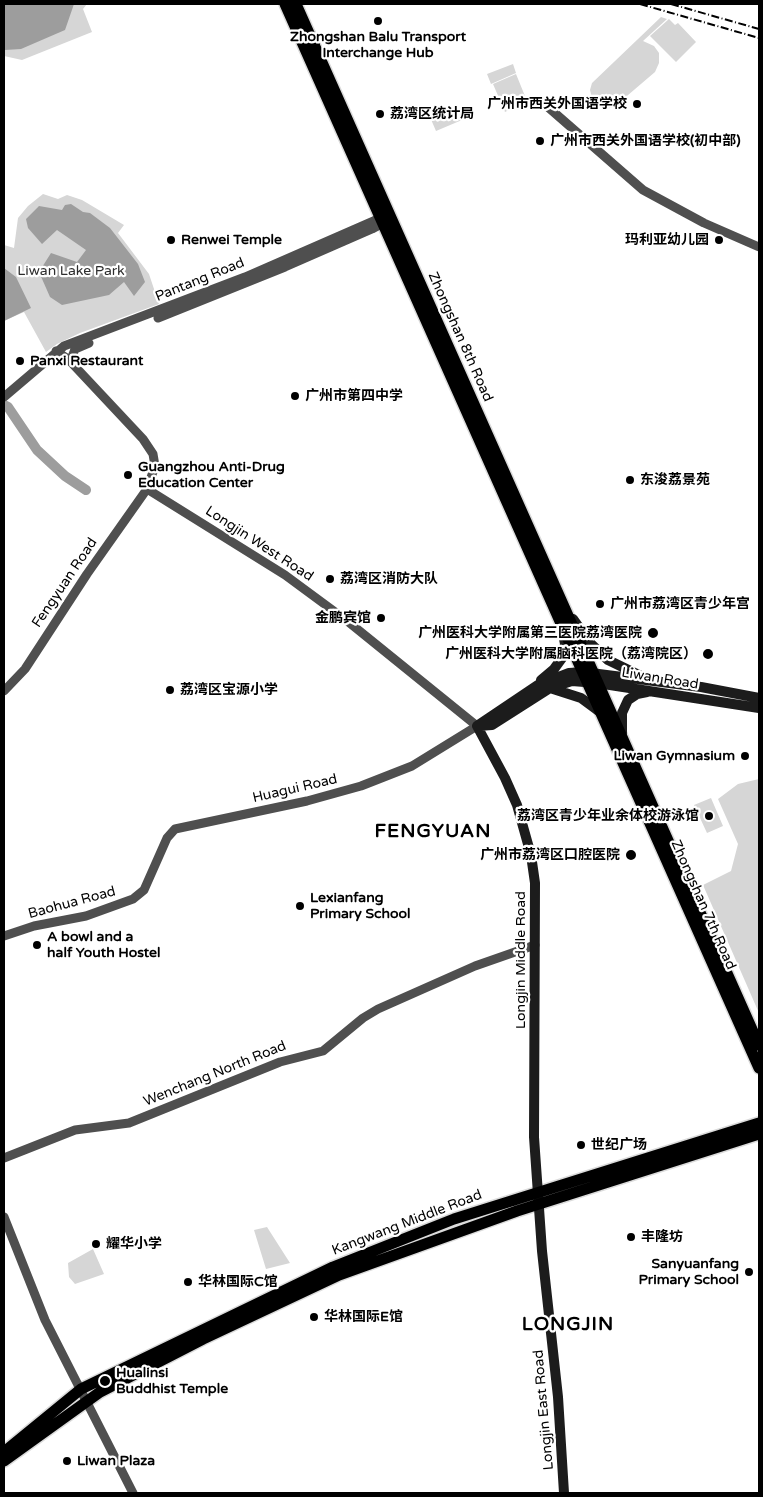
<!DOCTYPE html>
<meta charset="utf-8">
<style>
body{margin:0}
#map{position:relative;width:763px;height:1497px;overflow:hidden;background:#fff;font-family:"Varela Round",sans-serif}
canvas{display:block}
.frame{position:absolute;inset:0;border:5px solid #000;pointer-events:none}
</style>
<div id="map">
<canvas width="763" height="1497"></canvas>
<div class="frame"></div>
</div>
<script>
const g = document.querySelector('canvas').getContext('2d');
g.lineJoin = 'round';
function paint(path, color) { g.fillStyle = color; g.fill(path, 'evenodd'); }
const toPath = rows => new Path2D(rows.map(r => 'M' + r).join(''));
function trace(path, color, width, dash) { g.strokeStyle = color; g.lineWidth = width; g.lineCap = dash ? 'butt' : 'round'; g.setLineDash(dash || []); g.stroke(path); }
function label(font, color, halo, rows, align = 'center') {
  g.font = font + ' "Varela Round","Noto Sans SC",sans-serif'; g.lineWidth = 4.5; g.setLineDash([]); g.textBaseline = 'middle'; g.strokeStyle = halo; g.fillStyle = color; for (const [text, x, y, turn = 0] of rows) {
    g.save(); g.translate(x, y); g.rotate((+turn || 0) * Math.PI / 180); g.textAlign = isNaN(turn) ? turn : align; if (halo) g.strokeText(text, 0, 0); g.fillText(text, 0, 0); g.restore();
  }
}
const green = toPath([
 [4,4,87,4,83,9,92,32,22,60,4,56],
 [661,17,667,19,643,41,654,46,659,53,659,63,655,72,614,107,606,109,598,106,592,98,590,90,592,83],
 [669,19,675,25,678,23,696,42,676,62,650,36],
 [513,64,516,73,491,84,487,74],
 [516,74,527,101,505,112,493,84],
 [456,106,462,120,436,131,430,117],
 [43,194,58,199,67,195,82,200,124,225,118,233,149,274,159,304,80,333,57,344,46,352,24,312,4,321,4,245,14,248,18,218,28,206],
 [759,779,759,1013,703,885,731,871,738,844,718,799,738,784],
 [711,798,723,826,707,833,694,805],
 [267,1227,290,1263,266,1269,254,1230],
 [93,1249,104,1274,75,1284,69,1277,68,1263]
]);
const water = toPath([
 [4,4,74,4,65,30,21,49,5,50],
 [71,204,83,212,90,213,110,228,138,264,145,282,134,296,124,282,109,295,62,305,50,297,39,272,51,253,77,262,86,250,57,230,42,244,28,228,26,219,39,206,62,210,65,205],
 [4,268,16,277,31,308,4,321]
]);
const river = toPath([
 [4,405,8,407,37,450,65,476,86,490]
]);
const tertiary = toPath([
 [541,101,643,190,704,223,759,247],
 [158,318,285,267,372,229,383,223,385,219],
 [74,364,72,357,75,349,89,343],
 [4,397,64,346,245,277,380,218],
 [4,691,25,669,87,574,147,489,155,466,153,454,143,439,68,359,56,351],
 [4,936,34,926,86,916,133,899,144,890,167,838,175,829,307,801,361,786,412,766,477,726,346,620,285,575,147,489],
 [4,1158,75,1130,129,1123,280,1062,323,1051,363,1018,378,1009,475,966,535,945],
 [4,1217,45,1320,133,1493]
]);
const secondary = toPath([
 [573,619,591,644,608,660,643,677],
 [541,680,554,669,562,658,565,644,563,634],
 [550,688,581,698,600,712],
 [477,726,505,778,517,805,531,855,535,883,534,1137,542,1251,558,1397,564,1493],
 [477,726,538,685,569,673,583,672,701,687,759,698],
 [478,726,492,725,550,688,572,681,597,683,759,708],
 [622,733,622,713,628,700,637,694,647,692]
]);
const primary = toPath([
 [285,4,759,1068],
 [296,4,759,1045],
 [4,1452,81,1389,333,1267,454,1219,759,1123],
 [4,1461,100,1392,203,1339,339,1275,517,1211,759,1134]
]);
const rail = toPath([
 [640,4,759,38],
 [671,4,759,29]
]);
const markers = [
 [378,21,5,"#000"],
 [637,104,5,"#000"],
 [380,114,5,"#000"],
 [540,141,5,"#000"],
 [171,240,5,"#000"],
 [719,240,5,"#000"],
 [20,361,5,"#000"],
 [295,396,5,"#000"],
 [128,475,5,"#000"],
 [630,480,5,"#000"],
 [330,579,5,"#000"],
 [600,604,5,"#000"],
 [381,618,5,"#000"],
 [653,633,6,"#000"],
 [708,654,6,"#000"],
 [170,690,5,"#000"],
 [745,756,5,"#000"],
 [709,816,5,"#000"],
 [631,855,6,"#000"],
 [300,906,5,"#000"],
 [37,945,5,"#000"],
 [581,1145,5,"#000"],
 [631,1237,5,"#000"],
 [96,1244,5,"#000"],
 [749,1272,5,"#000"],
 [188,1282,5,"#000"],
 [314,1317,5,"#000"],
 [105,1381,6,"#000"],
 [67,1461,5,"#000"]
];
const poiNames = [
 ["Zhongshan Balu Transport",378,37,"center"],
 ["Interchange Hub",378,53,"center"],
 ["广州市西关外国语学校",627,104,"right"],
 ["荔湾区统计局",390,114],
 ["广州市西关外国语学校(初中部)",550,141],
 ["Renwei Temple",181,240],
 ["玛利亚幼儿园",709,240,"right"],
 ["Panxi Restaurant",30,361],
 ["广州市第四中学",305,396],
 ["Guangzhou Anti-Drug",138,467],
 ["Education Center",138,483],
 ["东浚荔景苑",640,480],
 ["荔湾区消防大队",340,579],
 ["广州市荔湾区青少年宫",610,604],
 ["金鹏宾馆",371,618,"right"],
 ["广州医科大学附属第三医院荔湾医院",642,633,"right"],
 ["广州医科大学附属脑科医院（荔湾院区）",697,654,"right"],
 ["荔湾区宝源小学",180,690],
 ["Liwan Gymnasium",735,756,"right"],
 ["荔湾区青少年业余体校游泳馆",699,816,"right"],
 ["广州市荔湾区口腔医院",620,855,"right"],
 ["Lexianfang",310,898],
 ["Primary School",310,914],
 ["A bowl and a",47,937],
 ["half Youth Hostel",47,953],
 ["世纪广场",591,1145],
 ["丰隆坊",641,1237],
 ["耀华小学",106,1244],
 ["Sanyuanfang",739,1264,"right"],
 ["Primary School",739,1280,"right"],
 ["华林国际C馆",198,1282],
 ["华林国际E馆",324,1317],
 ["Hualinsi",116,1373],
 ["Buddhist Temple",116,1389],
 ["Liwan Plaza",77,1461]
];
const parkNames = [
 ["Liwan Lake Park",71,271]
];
const streetNames = [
 ["Pantang Road",200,280,-22],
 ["Zhongshan 8th Road",460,337,66],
 ["Longjin West Road",259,544,33],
 ["Fengyuan Road",65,583,-56],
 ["Liwan Road",660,679,9],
 ["Huagui Road",295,789,-13],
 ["Baohua Road",72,903,-15],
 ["Zhongshan 7th Road",703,905,66],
 ["Longjin Middle Road",521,960,-90],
 ["Wenchang North Road",215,1074,-22],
 ["Kangwang Middle Road",407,1223,-21],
 ["Longjin East Road",544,1410,-95]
];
const districtNames = [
 ["FENGYUAN",433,832],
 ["LONGJIN",568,1325]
];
paint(green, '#d6d6d6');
paint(water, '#9d9d9d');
trace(river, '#9d9d9d', 10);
trace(primary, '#dbdbdb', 14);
trace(tertiary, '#4f4f4f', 9);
trace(secondary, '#1c1c1c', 10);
trace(primary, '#000', 11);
trace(rail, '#000', 2, [8, 2.5, 1, 2.5]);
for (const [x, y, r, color] of markers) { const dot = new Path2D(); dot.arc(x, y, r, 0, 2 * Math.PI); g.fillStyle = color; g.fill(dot); trace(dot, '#fff', 2); }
label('bold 14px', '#000', '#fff', poiNames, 'left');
label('14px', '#2d2d2d', '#fff', parkNames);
label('14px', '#000', '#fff', streetNames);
g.letterSpacing = '1px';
label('bold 19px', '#000', '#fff', districtNames);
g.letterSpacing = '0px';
</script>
